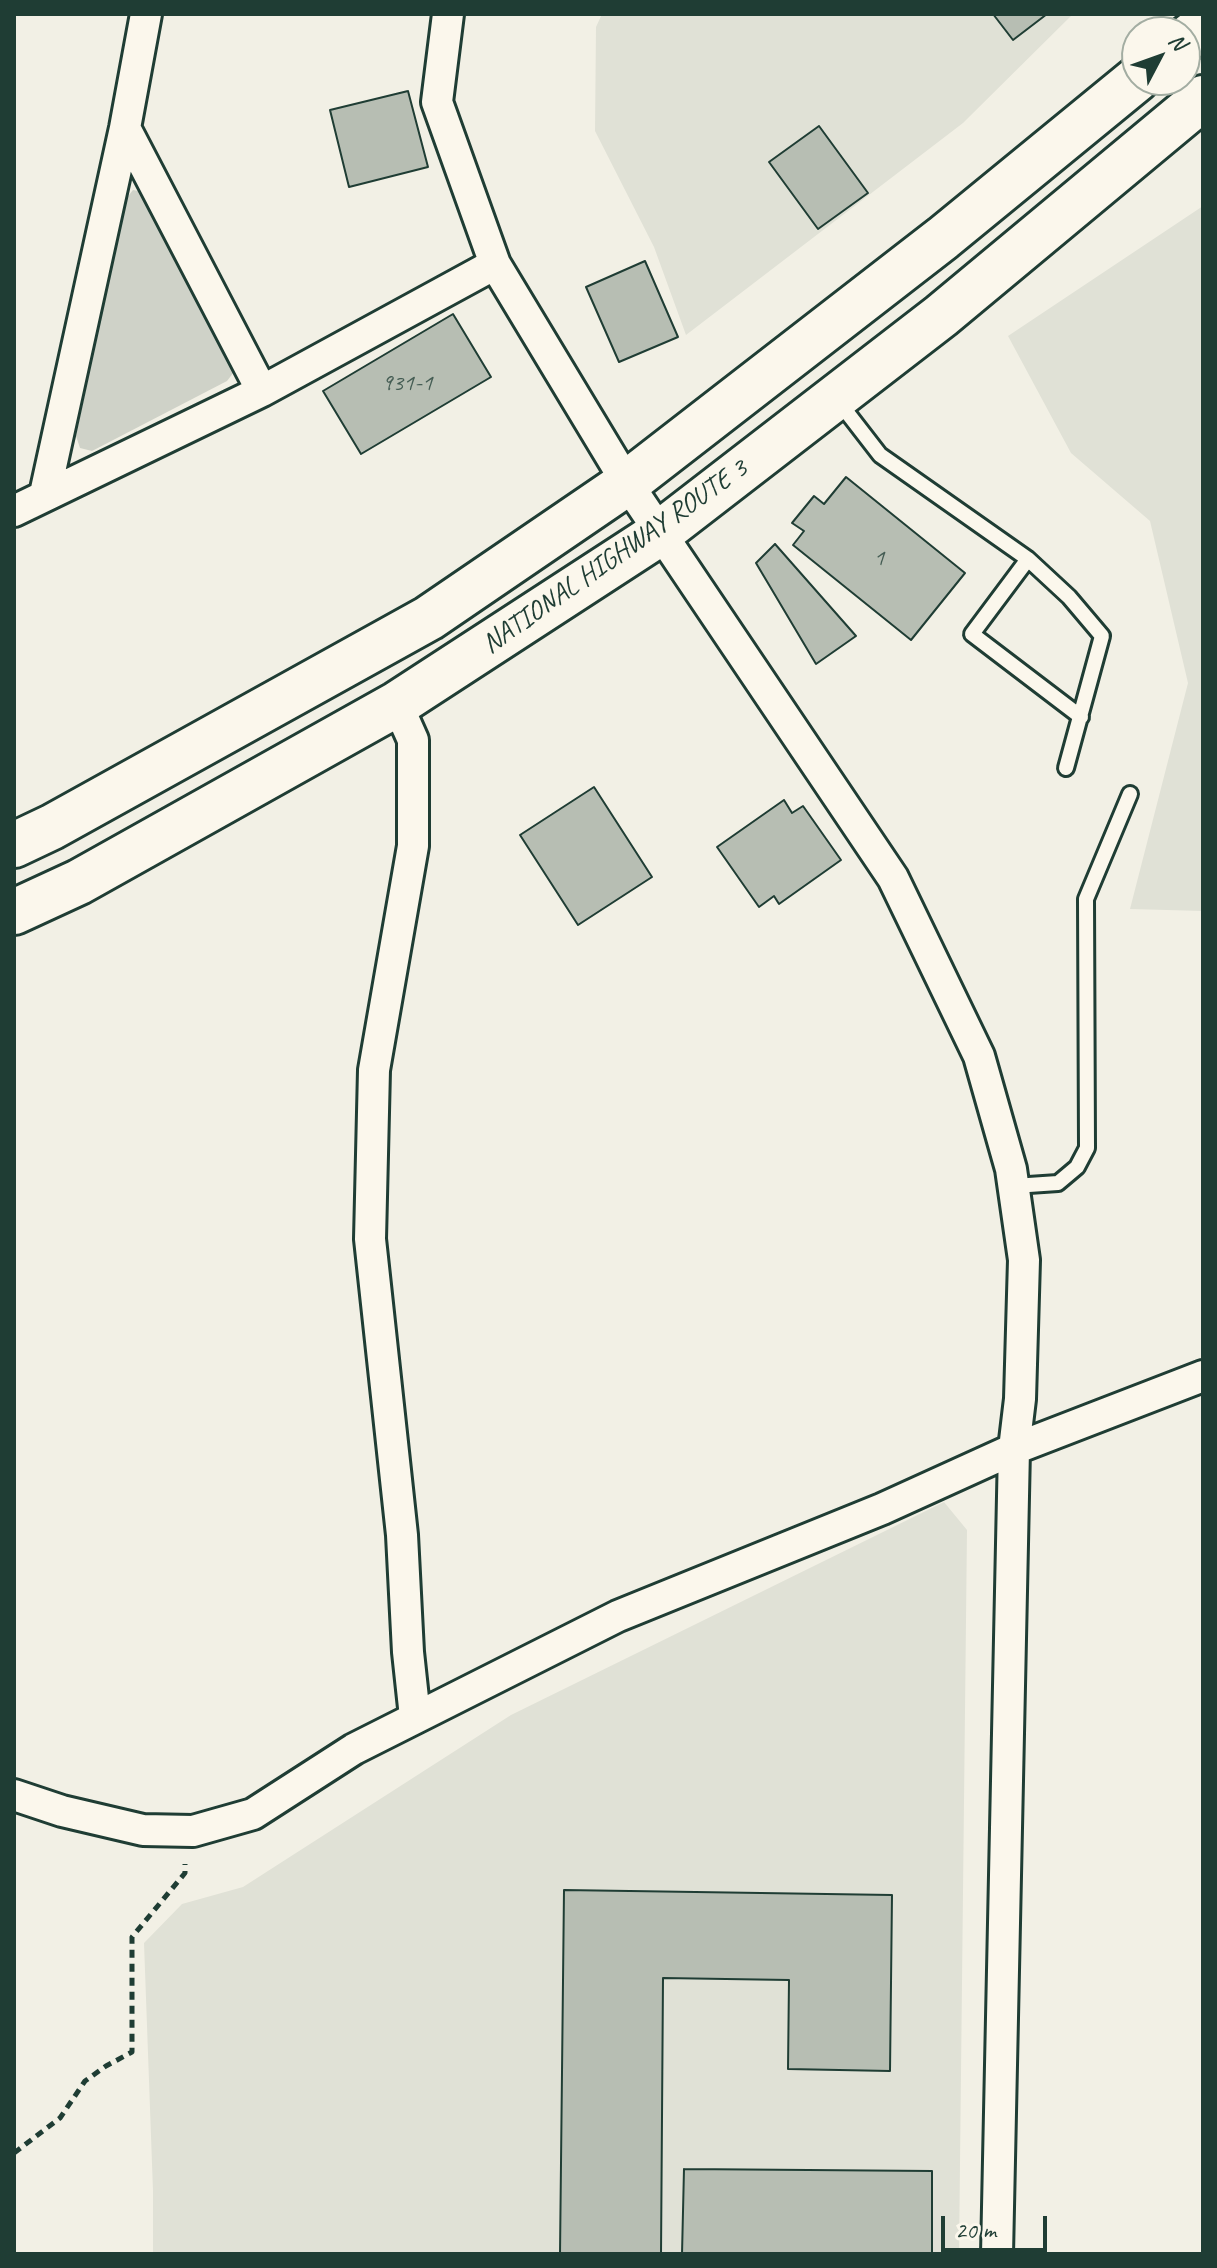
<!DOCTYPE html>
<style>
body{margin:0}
#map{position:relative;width:1217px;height:2268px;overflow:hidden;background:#f2f0e5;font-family:Caveat,sans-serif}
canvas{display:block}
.frame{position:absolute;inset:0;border:16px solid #1f3d34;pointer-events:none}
.north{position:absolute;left:1121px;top:16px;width:80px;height:80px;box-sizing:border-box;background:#fbf7ec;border:2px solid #a3ada2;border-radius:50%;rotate:49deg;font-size:22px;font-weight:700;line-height:32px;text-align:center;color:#1f3d34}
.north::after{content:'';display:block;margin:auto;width:28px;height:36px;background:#1f3d34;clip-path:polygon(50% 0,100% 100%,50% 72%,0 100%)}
.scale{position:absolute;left:941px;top:2216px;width:106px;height:36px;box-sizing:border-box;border:4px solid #1f3d34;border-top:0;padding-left:10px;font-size:24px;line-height:28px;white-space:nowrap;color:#1f3d34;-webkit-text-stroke:6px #fbf7ec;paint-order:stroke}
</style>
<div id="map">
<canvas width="1217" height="2268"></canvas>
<div class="frame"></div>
<div class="north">N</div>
<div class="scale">20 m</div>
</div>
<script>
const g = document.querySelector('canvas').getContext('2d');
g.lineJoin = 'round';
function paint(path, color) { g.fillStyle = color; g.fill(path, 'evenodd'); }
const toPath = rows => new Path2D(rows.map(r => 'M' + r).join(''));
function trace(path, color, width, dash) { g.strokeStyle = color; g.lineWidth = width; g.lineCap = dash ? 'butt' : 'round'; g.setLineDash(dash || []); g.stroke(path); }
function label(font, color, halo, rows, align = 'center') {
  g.font = font + ' Caveat,sans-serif'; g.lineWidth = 6; g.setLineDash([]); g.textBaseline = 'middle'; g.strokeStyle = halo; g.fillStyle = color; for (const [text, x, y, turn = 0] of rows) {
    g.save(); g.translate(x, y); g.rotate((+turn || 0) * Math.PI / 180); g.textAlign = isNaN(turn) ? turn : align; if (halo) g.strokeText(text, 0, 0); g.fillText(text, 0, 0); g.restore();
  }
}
const built = toPath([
 [602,14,1073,14,963,123,686,335,654,247,595,131,596,27],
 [1203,206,1203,911,1130,909,1188,683,1150,521,1071,453,1008,336],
 [944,1502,967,1530,959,2254,153,2254,153,2191,144,1943,182,1904,243,1887,511,1715]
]);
const green = toPath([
 [133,190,148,193,237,368,227,381,92,451,80,448,76,436,125,200]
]);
const building = toPath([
 [993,14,1047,14,1013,40,993,14],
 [408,91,428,167,349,187,330,110,408,91],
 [819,126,868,193,818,229,769,162,819,126],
 [645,261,678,337,619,362,586,287,645,261],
 [453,314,491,377,361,454,323,391,453,314],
 [846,477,965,573,911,640,793,545,804,531,792,523,814,496,824,504,846,477],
 [775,544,856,636,816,664,756,563,775,544],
 [594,787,652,877,578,925,520,835,594,787],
 [784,800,792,813,803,806,841,860,779,904,774,896,759,907,717,847,784,800],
 [564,1890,892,1895,890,2071,788,2069,789,1980,663,1978,661,2254,560,2254,564,1890],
 [684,2169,932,2171,932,2254,682,2254,684,2169]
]);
const path = toPath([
 [14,2153,60,2118,85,2081,106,2066,132,2052,132,1937,185,1873,185,1864]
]);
const lane = toPath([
 [839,402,880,455,1028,559,1069,597,1102,636,1066,768],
 [1028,559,972,634,1081,717],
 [1014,1186,1058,1183,1077,1167,1087,1148,1086,899,1130,794]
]);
const street = toPath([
 [448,14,437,102,495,264,627,483,893,878,979,1056,1011,1169,1024,1260,1020,1399,1014,1449,997,2254],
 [125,128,262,391],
 [45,494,125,128,146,14],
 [14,511,262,391,495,264],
 [397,704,413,740,413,846,374,1070,370,1239,402,1535,408,1652,415,1717],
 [14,1795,62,1811,143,1830,193,1831,253,1814,354,1749,618,1616,882,1509,1014,1449,1203,1376]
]);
const highway = toPath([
 [1185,40,1203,26],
 [14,845,52,827,429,618,627,483,943,238,1137,79],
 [14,912,79,882,397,704,660,533,941,316,1203,98]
]);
const numberNames = [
 ["931-1",407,384],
 ["1",879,559]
];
const streetNames = [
 ["NATIONAL HIGHWAY ROUTE 3",615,557,-35]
];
paint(built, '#e0e1d6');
paint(green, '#cfd2c8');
paint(building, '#b7beb3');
trace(building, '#1f3d34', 2);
trace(lane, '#1f3d34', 20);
trace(street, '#1f3d34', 36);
trace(highway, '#1f3d34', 50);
trace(path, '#1f3d34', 5, [8, 6]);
trace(lane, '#fbf7ec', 14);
trace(street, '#fbf7ec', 30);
trace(highway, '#fbf7ec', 44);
label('24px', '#455d54', null, numberNames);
label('28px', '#1f3d34', '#fbf7ec', streetNames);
</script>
